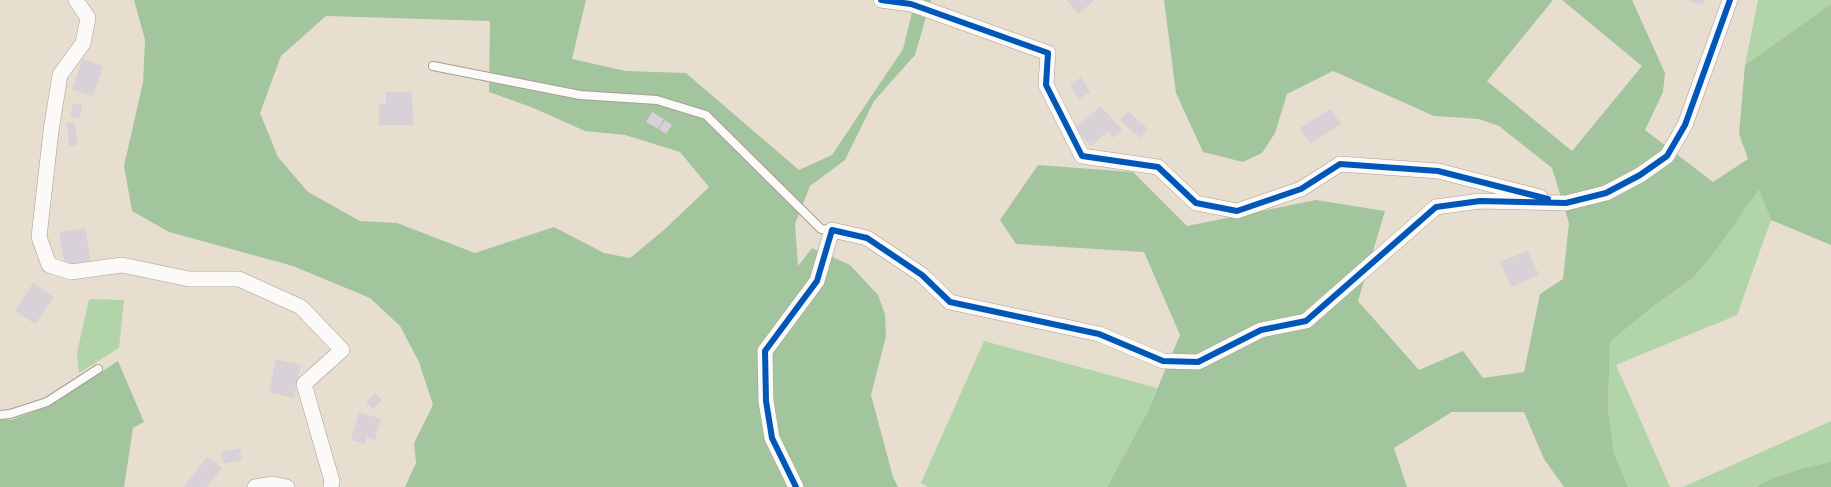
<!DOCTYPE html>
<style>
body{margin:0}
canvas{display:block;background:#e7ded0}
</style>
<canvas width="1831" height="487"></canvas>
<script>
const g = document.querySelector('canvas').getContext('2d');
g.lineJoin = 'round';
function paint(path, color) { g.fillStyle = color; g.fill(path, 'evenodd'); }
const toPath = rows => new Path2D(rows.map(r => 'M' + r).join(''));
function trace(path, color, width, dash) { g.strokeStyle = color; g.lineWidth = width; g.lineCap = dash ? 'butt' : 'round'; g.setLineDash(dash || []); g.stroke(path); }
const green = toPath([
 [1758,0,1831,0,1831,4,1745,65],
 [1759,188,1771,220,1737,315,1616,365,1670,487,1628,487,1614,455,1608,408,1610,342,1651,308,1694,277,1717,249],
 [89,299,124,300,119,348,79,373,77,353],
 [984,341,1157,388,1147,413,1107,487,928,487,921,483],
 [1831,421,1831,462,1811,466,1772,478,1756,487,1683,487]
]);
const forest = toPath([
 [134,0,586,0,572,59,626,71,686,73,799,170,832,155,903,49,915,0,931,0,915,55,874,101,845,160,810,186,795,224,798,266,812,248,850,265,878,295,885,314,886,336,871,395,893,477,898,487,405,487,416,463,414,443,433,405,419,362,400,326,370,298,293,266,169,232,132,211,124,166,143,82,145,40],
 [326,16,490,21,489,92,531,107,585,131,625,135,680,152,709,187,665,229,630,258,604,253,554,227,475,253,397,223,360,221,308,192,278,157,260,113,281,56],
 [1164,0,1553,0,1487,81,1572,151,1642,66,1562,0,1632,0,1665,73,1663,92,1645,130,1713,182,1748,159,1739,134,1745,65,1831,4,1831,245,1771,220,1759,189,1717,249,1694,277,1651,308,1610,342,1608,408,1614,454,1628,487,1564,487,1544,459,1524,412,1452,412,1394,448,1407,487,1107,487,1147,413,1180,335,1144,252,1016,244,1000,220,1038,165,1133,172,1187,226,1316,200,1385,211,1358,301,1419,370,1463,351,1483,378,1524,372,1540,294,1563,279,1569,223,1552,168,1499,126,1479,119,1434,116,1333,71,1287,94,1275,133,1262,153,1243,162,1203,152,1176,93],
 [118,361,144,422,133,428,124,487,0,487,0,419,11,420,48,406],
 [1831,462,1831,487,1756,487,1772,478,1811,466]
]);
const building = toPath([
 [1066,0,1095,0,1078,14],
 [1687,0,1704,0,1703,5],
 [82,59,103,66,93,96,72,90],
 [1081,77,1090,92,1079,99,1070,85],
 [386,92,412,92,413,125,379,125,379,105,386,104],
 [73,103,82,105,80,118,70,117],
 [1101,106,1122,130,1113,138,1108,131,1091,146,1075,128],
 [1331,109,1341,124,1310,144,1300,128],
 [1128,111,1148,129,1140,138,1120,120],
 [652,112,664,119,658,129,646,122],
 [665,120,672,125,666,134,659,129],
 [67,123,75,123,77,145,69,146],
 [85,228,91,262,65,266,59,232],
 [1528,250,1539,275,1511,287,1500,262],
 [33,283,54,297,35,324,15,311],
 [276,359,301,365,294,398,269,392],
 [375,393,382,400,373,409,366,402],
 [359,412,381,419,375,440,367,437,365,444,351,440],
 [240,448,242,460,224,464,221,452],
 [207,457,222,468,207,487,184,487]
]);
const service = toPath([
 [433,66,580,95,657,100,706,115,821,229,832,230],
 [0,415,10,414,47,402,98,369]
]);
const minor = toPath([
 [76,0,88,18,83,43,60,75,51,131,39,237,49,265,71,272,122,265,189,279,239,279,301,307,342,350,304,384,332,481,331,487],
 [881,0,911,4,1048,53,1046,85,1082,156,1158,167,1196,203,1237,211,1301,189,1340,164,1438,171,1540,197],
 [255,487,273,484,287,487],
 [796,487,772,438,766,401,765,351,817,281,832,230,867,238,922,275,950,302,1099,334,1163,361,1198,362,1261,330,1306,321,1436,207,1480,201,1566,203,1606,193,1640,175,1667,156,1685,125,1730,0]
]);
const cycleway = toPath([
 [881,0,911,4,1048,53,1046,85,1082,156,1158,167,1196,203,1237,211,1301,189,1340,164,1438,171,1548,199],
 [796,487,772,438,766,401,765,351,817,281,832,230,867,238,922,275,950,302,1099,334,1163,361,1198,362,1261,330,1306,321,1436,207,1480,201,1566,203,1606,193,1640,175,1667,156,1685,125,1730,0]
]);
paint(green, '#b1d4a9');
paint(forest, '#a3c59e');
paint(building, '#d8d1d8');
trace(service, '#a69e95', 10);
trace(minor, '#a69e95', 16);
trace(service, '#fbfaf8', 8);
trace(minor, '#fbfaf8', 15);
trace(cycleway, '#0057b8', 6);
</script>
